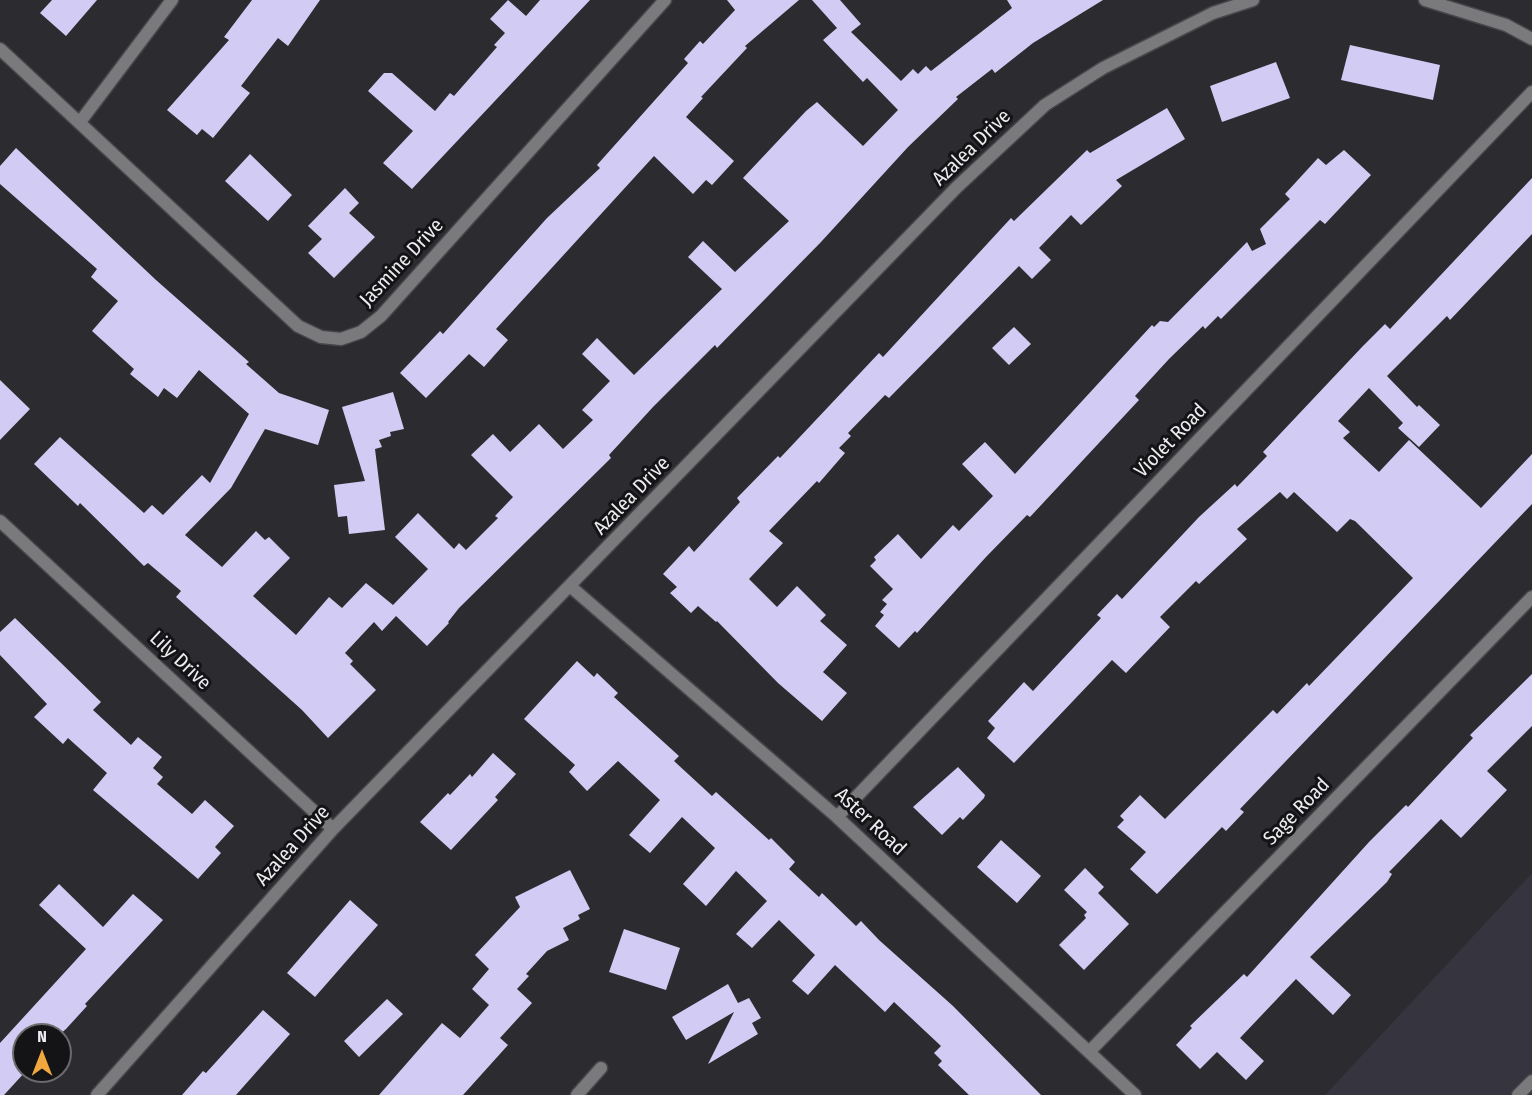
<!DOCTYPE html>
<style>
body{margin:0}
#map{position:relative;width:1532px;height:1095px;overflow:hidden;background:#2b2b30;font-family:"Fira Sans Condensed",sans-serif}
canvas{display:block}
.north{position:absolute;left:12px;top:1023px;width:60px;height:60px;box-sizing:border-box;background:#141416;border:2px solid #6b6b6e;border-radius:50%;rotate:0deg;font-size:16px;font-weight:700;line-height:24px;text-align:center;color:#ededf1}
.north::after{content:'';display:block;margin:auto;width:21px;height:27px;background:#efa73e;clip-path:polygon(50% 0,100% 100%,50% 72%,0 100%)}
</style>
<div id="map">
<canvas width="1532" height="1095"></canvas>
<div class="north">N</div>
</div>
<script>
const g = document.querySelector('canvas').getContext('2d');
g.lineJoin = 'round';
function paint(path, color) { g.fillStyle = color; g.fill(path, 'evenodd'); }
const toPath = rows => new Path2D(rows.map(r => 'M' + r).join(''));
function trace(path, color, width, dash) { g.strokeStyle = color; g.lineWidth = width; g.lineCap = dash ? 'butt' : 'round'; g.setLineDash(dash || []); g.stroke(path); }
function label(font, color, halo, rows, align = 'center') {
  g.font = font + ' "Fira Sans Condensed",sans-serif'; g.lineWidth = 6; g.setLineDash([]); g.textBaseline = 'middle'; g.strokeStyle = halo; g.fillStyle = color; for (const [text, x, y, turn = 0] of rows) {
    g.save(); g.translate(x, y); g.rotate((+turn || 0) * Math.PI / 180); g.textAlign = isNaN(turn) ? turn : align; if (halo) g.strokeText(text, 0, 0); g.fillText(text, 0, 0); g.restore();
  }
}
const built = toPath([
 [1532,873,1532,1095,1325,1095]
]);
const building = toPath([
 [52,0,97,0,66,36,40,13],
 [252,0,320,0,288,46,278,38,241,86,250,93,213,138,202,129,197,135,167,110,229,40,224,37],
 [508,0,526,16,540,0,590,0,412,189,383,163,413,131,368,91,384,73,392,73,435,111,450,93,454,96,497,47,494,45,505,33,490,19],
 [727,0,799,0,745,46,747,48,701,97,703,98,686,117,734,161,712,185,706,180,693,194,654,156,496,329,508,340,484,367,469,354,426,398,400,373,440,331,443,334,547,218,600,168,597,165,688,63,684,59,700,41,703,44,735,10],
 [812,0,840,0,861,24,851,32,901,81,913,69,918,74,926,66,931,71,1012,8,1007,0,1103,0,1033,43,995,73,992,69,956,97,958,99,908,147,821,242,717,348,715,345,653,407,609,455,611,458,459,608,448,622,449,623,427,646,396,616,382,631,374,622,345,653,353,661,350,664,376,690,328,738,302,710,176,597,181,591,148,563,144,566,80,503,78,506,34,464,60,437,144,513,152,505,163,515,202,475,210,483,249,414,199,370,177,398,164,388,158,397,130,374,134,369,92,331,118,301,91,277,97,269,0,184,0,166,16,148,156,280,249,362,246,364,279,393,329,410,318,445,265,429,231,488,185,535,222,567,256,531,265,540,269,537,290,558,253,596,296,635,329,597,342,608,366,583,393,605,428,569,395,537,418,513,454,549,459,543,466,550,498,518,495,516,513,497,471,455,493,434,510,452,539,424,563,449,593,420,582,410,610,381,582,354,597,338,634,375,722,289,688,257,703,241,735,272,789,221,743,178,806,111,817,102,863,146,898,110,867,78,863,82,823,40,837,28],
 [1350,45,1440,65,1433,100,1341,80],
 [1276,62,1290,98,1222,122,1210,86],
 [1167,108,1185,139,1116,180,1122,186,1081,225,1071,215,1039,248,1051,260,1032,279,1019,266,889,398,885,395,848,433,851,436,839,448,845,453,819,483,817,481,769,531,783,543,749,579,777,607,797,586,826,615,820,621,847,645,823,672,847,693,822,721,778,683,717,621,716,622,698,606,691,613,670,593,677,587,663,574,689,546,694,552,740,502,737,498,778,456,780,458,879,353,883,357,1011,218,1014,221,1087,150,1090,153],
 [1344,150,1371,175,1325,224,1320,220,1221,319,1218,316,1205,329,1203,326,1169,359,1135,396,1139,400,1030,517,1027,515,986,557,917,633,915,631,899,648,875,626,884,615,880,612,887,604,882,600,893,589,870,566,876,560,874,557,898,534,921,559,953,525,959,531,993,496,962,464,985,442,1015,474,1152,325,1154,327,1160,321,1168,322,1247,242,1252,251,1266,244,1260,229,1290,199,1285,194,1318,158,1326,165],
 [250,154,292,195,268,221,225,181],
 [1532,178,1532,234,1450,320,1447,316,1387,376,1417,407,1419,405,1440,425,1419,447,1398,428,1403,423,1369,388,1338,421,1350,432,1343,438,1379,472,1409,440,1481,508,1532,454,1532,504,1240,809,1244,812,1226,831,1222,827,1157,894,1130,869,1146,852,1117,827,1124,820,1120,816,1140,795,1165,819,1273,710,1277,714,1307,683,1309,686,1413,578,1355,521,1350,519,1337,532,1294,492,1287,499,1280,492,1237,529,1247,539,1199,584,1196,581,1160,617,1170,627,1126,673,1112,660,1014,763,987,738,995,728,988,721,1024,682,1033,691,1101,618,1097,615,1117,594,1122,599,1199,517,1235,484,1237,487,1267,456,1263,452,1362,347,1385,324,1390,329],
 [345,188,359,203,349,213,375,237,334,278,308,253,322,239,308,226],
 [1014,327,1031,344,1009,365,992,348],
 [0,380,30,409,0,440],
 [393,392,404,429,390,432,391,436,379,440,382,447,375,449,385,530,349,534,347,516,338,517,334,485,365,481,342,407],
 [15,618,101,702,93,710,131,745,138,737,162,757,153,768,163,777,157,784,192,814,205,800,234,826,215,847,221,853,198,879,93,790,107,773,68,738,63,744,34,717,47,704,0,655,0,632],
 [577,661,594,677,597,673,618,693,614,697,679,756,674,761,712,796,716,792,769,840,771,838,795,862,789,869,819,897,822,893,856,926,861,921,879,940,953,1006,1041,1095,969,1095,938,1065,942,1061,934,1053,941,1046,894,1002,885,1012,835,965,808,995,792,981,815,955,779,920,752,948,736,934,767,901,736,871,706,906,683,884,715,848,682,817,650,853,629,835,660,800,618,761,587,791,569,772,575,765,524,719],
 [1532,674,1532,726,1487,771,1507,790,1461,838,1441,819,1389,872,1392,874,1387,882,1310,957,1351,995,1333,1015,1296,979,1240,1038,1264,1061,1246,1080,1217,1052,1200,1069,1176,1045,1192,1028,1190,1026,1244,974,1247,977,1369,842,1406,805,1408,807,1473,738,1470,735],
 [493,753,516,774,495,797,498,800,451,850,420,822,448,793,450,795,470,774,472,777],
 [958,767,985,795,984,798,963,820,960,817,942,835,913,807],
 [1001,840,1041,876,1017,903,977,867],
 [1085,868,1104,887,1098,893,1129,924,1084,970,1059,945,1086,918,1084,915,1087,912,1064,890],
 [570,870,590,909,578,915,580,919,563,928,569,940,547,951,526,974,529,976,517,989,532,1003,500,1038,508,1045,463,1095,379,1095,442,1023,460,1038,489,1005,472,989,489,969,475,955,520,907,515,897],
 [59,884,103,927,133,894,163,920,85,1004,87,1006,66,1029,59,1035,24,1035,26,1071,4,1095,0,1095,0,1043,86,949,39,905],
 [350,900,378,925,315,997,287,973],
 [624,929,680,948,666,990,609,972],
 [728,984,738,1003,749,998,761,1018,752,1023,758,1034,708,1064,734,1012,686,1040,672,1017],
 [387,999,403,1014,359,1057,344,1041],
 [263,1010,290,1034,236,1095,182,1095,203,1071,206,1073]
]);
const service = toPath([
 [1518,1095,1532,1081]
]);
const minor = toPath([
 [1425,0,1506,25,1532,39],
 [0,49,298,326,321,337,341,339,361,332,381,316,665,0],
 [80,122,172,0],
 [0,521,333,829],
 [571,587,837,817,1135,1095],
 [837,817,1532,92],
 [1089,1052,1532,597],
 [97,1095,333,829,957,187,1045,105,1103,68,1213,13,1253,0],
 [577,1095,601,1068]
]);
const streetNames = [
 ["Azalea Drive",972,148,-44],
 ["Jasmine Drive",402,263,-47],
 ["Violet Road",1171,441,-46],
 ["Azalea Drive",632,496,-46],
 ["Lily Drive",180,661,43],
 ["Sage Road",1297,812,-46],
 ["Aster Road",870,822,43],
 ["Azalea Drive",293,846,-48]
];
paint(built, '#35343f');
paint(building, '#d2ccf4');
trace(service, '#46464b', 15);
trace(minor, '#46464b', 15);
trace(service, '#7a7a7d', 12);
trace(minor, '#7a7a7d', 12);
label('20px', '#ededf1', '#141416', streetNames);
</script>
